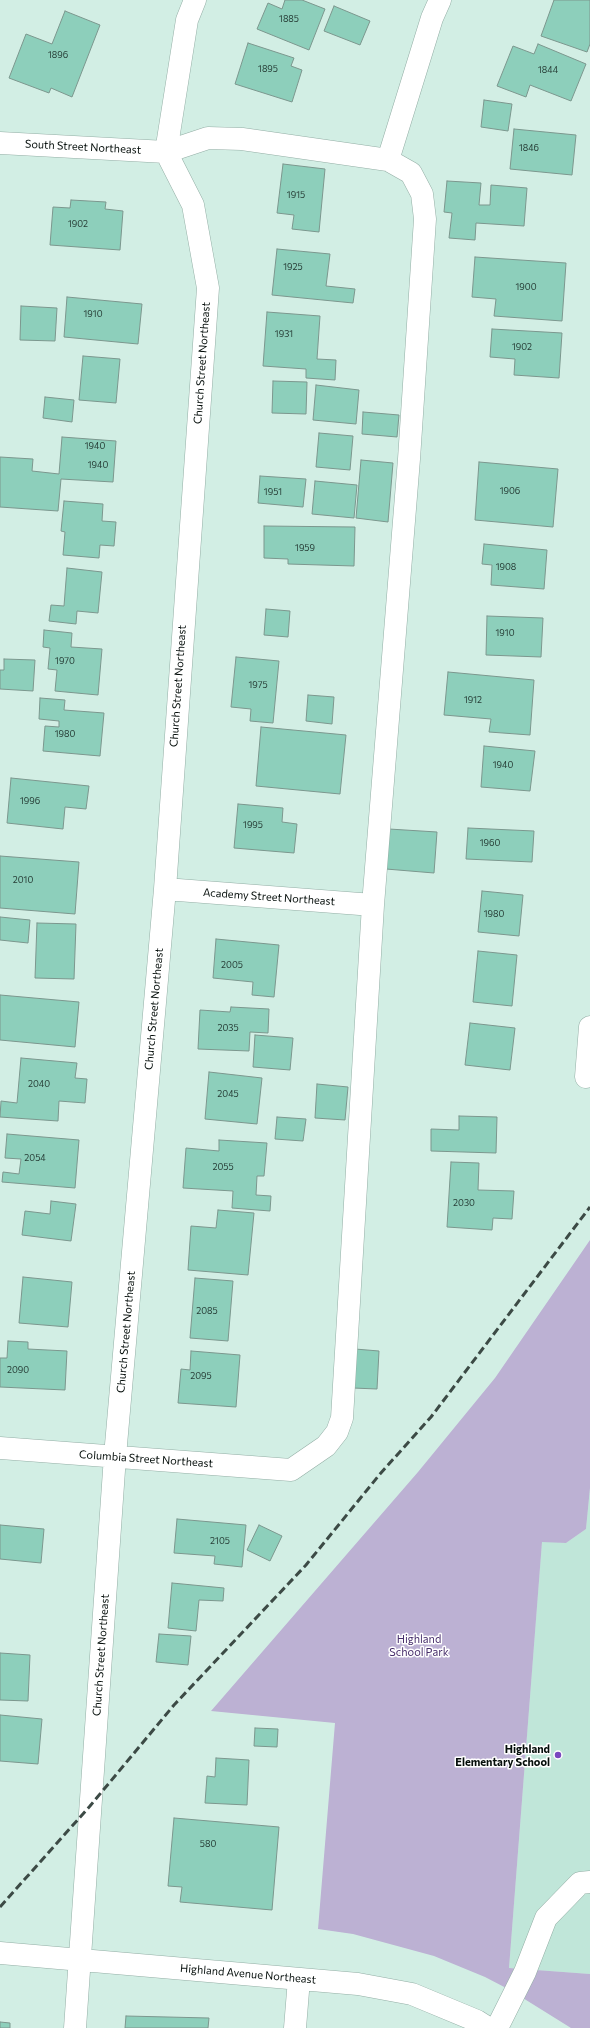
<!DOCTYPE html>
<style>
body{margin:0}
canvas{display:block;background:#d2eee4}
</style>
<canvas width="590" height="2028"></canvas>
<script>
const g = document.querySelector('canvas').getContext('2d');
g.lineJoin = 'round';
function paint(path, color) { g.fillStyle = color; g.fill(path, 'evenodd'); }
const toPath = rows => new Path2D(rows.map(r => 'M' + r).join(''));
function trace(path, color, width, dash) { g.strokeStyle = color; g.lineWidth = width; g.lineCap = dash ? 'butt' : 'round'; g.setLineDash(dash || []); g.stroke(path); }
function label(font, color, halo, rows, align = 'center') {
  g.font = font + ' Commissioner,sans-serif'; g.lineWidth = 3; g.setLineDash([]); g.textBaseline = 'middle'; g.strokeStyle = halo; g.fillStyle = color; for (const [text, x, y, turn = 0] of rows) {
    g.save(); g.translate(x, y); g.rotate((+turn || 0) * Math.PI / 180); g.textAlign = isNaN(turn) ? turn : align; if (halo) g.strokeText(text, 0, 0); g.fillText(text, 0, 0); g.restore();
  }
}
const built = toPath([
 [590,1489,590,1974,509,1968,542,1541,566,1543,586,1529]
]);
const green = toPath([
 [590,1240,590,1488,586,1529,566,1543,542,1542,509,1968,590,1974,590,2028,571,2028,510,1990,485,1977,434,1956,353,1934,318,1929,335,1723,211,1711,418,1472,495,1378]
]);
const building = toPath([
 [285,0,302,0,325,9,309,50,257,29,268,3,282,9,285,0],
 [554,0,590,0,590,44,587,52,541,36,554,0],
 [334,6,370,21,360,45,324,31,334,6],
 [65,11,100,25,72,97,51,88,49,93,9,78,26,34,52,44,65,11],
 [248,43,294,58,291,66,302,70,292,102,235,84,248,43],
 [538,44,586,64,571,101,530,85,526,97,497,86,513,46,534,54,538,44],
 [484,100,512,104,508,131,481,127,484,100],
 [514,129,576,135,572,175,510,169,514,129],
 [283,164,325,169,319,232,292,229,294,215,277,213,283,164],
 [447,181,481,183,479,205,490,205,491,185,527,188,524,226,476,223,475,240,449,238,452,213,444,212,447,181],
 [71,200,106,202,105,209,123,211,120,250,50,245,53,207,70,208,71,200],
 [277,249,330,254,326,286,355,289,353,303,272,295,277,249],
 [475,257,566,263,562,321,494,316,496,299,472,297,475,257],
 [67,297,142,304,138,344,64,337,67,297],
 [21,306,57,308,55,341,20,340,21,306],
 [267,312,320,316,317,359,336,360,335,380,306,378,306,369,263,366,267,312],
 [492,329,562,333,559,378,514,375,515,359,490,357,492,329],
 [83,356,120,359,116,403,79,400,83,356],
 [273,381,307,382,306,414,272,413,273,381],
 [316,385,359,390,356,424,313,420,316,385],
 [45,397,74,400,72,422,43,418,45,397],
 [363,412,399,415,397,437,362,434,363,412],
 [319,433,353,436,350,470,316,467,319,433],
 [62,437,116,441,113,482,61,479,58,511,0,507,0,457,33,459,32,471,59,474,62,437],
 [361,460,393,463,388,522,356,518,361,460],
 [479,462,558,469,553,527,475,520,479,462],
 [260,476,306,479,303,507,258,503,260,476],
 [315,481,357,485,354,518,312,514,315,481],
 [64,501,103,504,102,521,116,522,114,546,100,545,99,558,63,555,65,532,61,531,64,501],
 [264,526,355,527,354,566,288,564,288,559,264,558,264,526],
 [484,544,547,550,544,589,491,585,492,565,482,564,484,544],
 [67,568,102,572,98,613,77,611,76,624,49,621,51,605,64,606,67,568],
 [266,609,290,611,288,637,264,635,266,609],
 [487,616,543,618,541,657,486,655,487,616],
 [44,630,72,633,71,647,102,649,98,695,55,691,57,670,48,669,50,648,43,647,44,630],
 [236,657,279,661,273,723,250,721,251,709,231,707,236,657],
 [4,659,35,660,33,691,0,689,0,670,4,670,4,659],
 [448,672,534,680,530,735,489,732,491,719,444,715,448,672],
 [308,695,334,697,332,724,306,721,308,695],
 [40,698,65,700,64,710,104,713,100,756,43,751,45,726,59,727,59,721,39,719,40,698],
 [261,727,346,735,340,794,256,786,261,727],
 [484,746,535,751,530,791,481,787,484,746],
 [11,778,89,786,86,809,65,807,63,829,7,823,11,778],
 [238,804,283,808,282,822,297,824,294,853,234,848,238,804],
 [468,828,534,831,532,862,466,859,468,828],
 [389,829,437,832,434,873,386,869,389,829],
 [0,856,79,862,75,914,0,908,0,856],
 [482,891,523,895,519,936,478,932,482,891],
 [0,917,30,920,28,943,0,940,0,917],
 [37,923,76,924,74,979,35,978,37,923],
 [216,939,279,945,274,997,252,995,253,982,213,978,216,939],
 [478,951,517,955,512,1006,473,1002,478,951],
 [0,995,79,1002,75,1047,0,1040,0,995],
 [231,1007,269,1009,268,1033,250,1032,249,1051,198,1049,200,1010,230,1012,231,1007],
 [470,1023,515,1028,510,1070,465,1065,470,1023],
 [255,1035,293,1038,290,1070,253,1067,255,1035],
 [21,1058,77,1063,75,1078,87,1079,85,1103,59,1101,58,1121,0,1117,1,1101,17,1103,21,1058],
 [209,1072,262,1078,257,1124,205,1119,209,1072],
 [317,1084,348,1087,345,1120,315,1118,317,1084],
 [459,1116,497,1117,496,1153,431,1151,431,1129,459,1130,459,1116],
 [277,1117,306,1119,303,1141,275,1139,277,1117],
 [7,1134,79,1140,75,1188,2,1182,3,1172,19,1174,21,1159,5,1158,7,1134],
 [219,1140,267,1143,264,1176,257,1176,256,1195,271,1196,270,1211,232,1208,233,1191,183,1188,186,1148,219,1151,219,1140],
 [451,1162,479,1163,478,1190,514,1191,512,1219,493,1218,492,1230,447,1227,451,1162],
 [51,1201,76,1204,71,1241,22,1235,25,1211,50,1214,51,1201],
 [218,1210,254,1213,248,1275,188,1270,191,1226,216,1228,218,1210],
 [23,1277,72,1282,68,1327,19,1323,23,1277],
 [195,1278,233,1281,228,1341,190,1338,195,1278],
 [8,1341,28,1342,28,1349,67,1351,65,1390,0,1387,0,1358,7,1358,8,1341],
 [355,1349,379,1351,377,1389,353,1388,355,1349],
 [191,1351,240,1355,236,1407,178,1403,181,1369,190,1370,191,1351],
 [177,1519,246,1525,242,1567,214,1564,215,1556,174,1553,177,1519],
 [0,1525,44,1529,41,1563,0,1559,0,1525],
 [259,1525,282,1536,270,1561,247,1550,259,1525],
 [172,1583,224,1588,223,1601,199,1600,196,1631,168,1628,172,1583],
 [159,1634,191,1636,188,1665,156,1662,159,1634],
 [0,1653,30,1655,28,1701,0,1700,0,1653],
 [0,1715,42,1719,38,1764,0,1761,0,1715],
 [255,1728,278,1729,277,1747,254,1746,255,1728],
 [216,1758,249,1760,247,1805,205,1803,207,1776,215,1777,216,1758],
 [174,1818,279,1827,272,1910,180,1902,182,1887,168,1886,174,1818],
 [126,2016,209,2018,208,2028,125,2028,126,2016],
 [0,2022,10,2023,10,2028,0,2028,0,2022]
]);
const minor = toPath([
 [0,143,166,152,208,138,242,139,388,160,411,173,422,194,425,219,409,459,373,905,342,1418,337,1432,326,1446,291,1470,0,1448],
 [388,160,432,18,440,0],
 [165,889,373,905],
 [586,1077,590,1027],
 [0,1953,358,1984,412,1994,477,2021,488,2028],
 [75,2028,115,1456,165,889,208,288,193,205,166,152,187,20,195,0],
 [295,2028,299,1979],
 [497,2028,525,1972,546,1918,580,1883,590,1882]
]);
const rail = toPath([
 [0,1907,90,1806,174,1705,306,1565,380,1474,431,1417,590,1207]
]);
const markers = [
 [558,1755,4,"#7a47bf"]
];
const numberNames = [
 ["1885",289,19],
 ["1896",58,55],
 ["1895",268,69],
 ["1844",548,70],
 ["1846",529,148],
 ["1915",296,195],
 ["1902",78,224],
 ["1925",293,267],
 ["1900",526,287],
 ["1910",93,314],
 ["1931",284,334],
 ["1902",522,347],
 ["1940",95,446],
 ["1940",98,465],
 ["1906",510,491],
 ["1951",273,492],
 ["1959",305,548],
 ["1908",506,567],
 ["1910",505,633],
 ["1970",65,661],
 ["1975",258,685],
 ["1912",473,700],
 ["1980",65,734],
 ["1940",503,765],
 ["1996",30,801],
 ["1995",253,825],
 ["1960",490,843],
 ["2010",23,880],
 ["1980",494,914],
 ["2005",232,965],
 ["2035",228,1028],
 ["2040",39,1084],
 ["2045",228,1094],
 ["2054",35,1158],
 ["2055",223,1167],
 ["2030",464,1203],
 ["2085",207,1311],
 ["2090",18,1370],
 ["2095",201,1376],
 ["2105",220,1541],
 ["580",208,1844]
];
const streetNames = [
 ["South Street Northeast",83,147,3],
 ["Church Street Northeast",202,363,-86],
 ["Church Street Northeast",178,686,-86],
 ["Academy Street Northeast",269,897,4],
 ["Church Street Northeast",154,1009,-85],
 ["Church Street Northeast",126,1332,-85],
 ["Columbia Street Northeast",146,1459,4],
 ["Church Street Northeast",101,1655,-86],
 ["Highland Avenue Northeast",248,1974,5]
];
const parkNames = [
 ["Highland",419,1639],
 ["School Park",419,1652]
];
const poiNames = [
 ["Highland",550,1749],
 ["Elementary School",550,1762]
];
paint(built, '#c0e6d9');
paint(green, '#bcb1d3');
paint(building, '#8dcfbb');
trace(building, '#7c978e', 1);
trace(minor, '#93aea5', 23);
trace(minor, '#fff', 22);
trace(rail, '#3c4a45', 3, [8, 4]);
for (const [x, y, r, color] of markers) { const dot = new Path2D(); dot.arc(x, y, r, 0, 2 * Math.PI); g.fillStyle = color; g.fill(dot); trace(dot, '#fff', 1.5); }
label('9px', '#273e37', null, numberNames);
label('11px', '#050e0b', '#fff', streetNames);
label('11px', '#462d6a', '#fff', parkNames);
label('bold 11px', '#050e0b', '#fff', poiNames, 'right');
</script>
